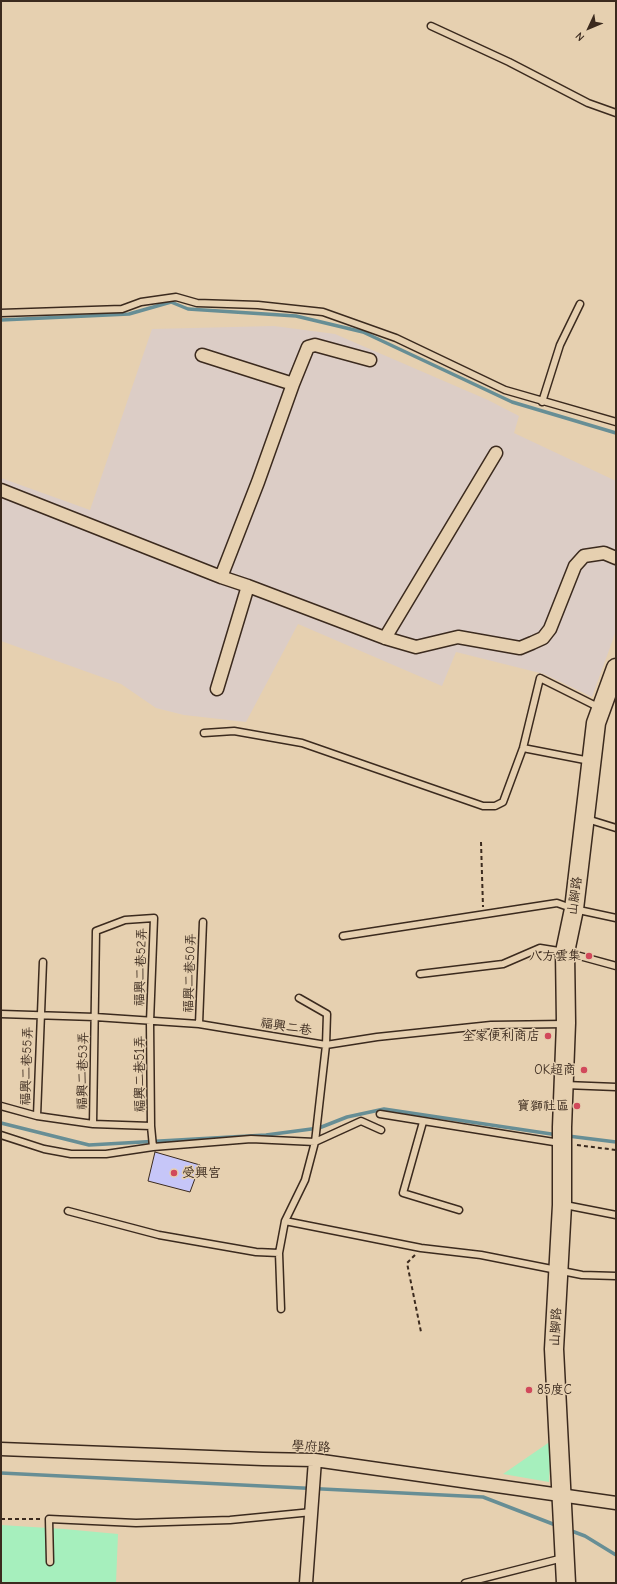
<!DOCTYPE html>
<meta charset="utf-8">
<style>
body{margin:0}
#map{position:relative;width:617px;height:1584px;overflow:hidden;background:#e6d0b0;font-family:"Comic Neue",sans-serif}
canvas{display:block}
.frame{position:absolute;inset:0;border:2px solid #3b2a1e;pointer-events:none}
.north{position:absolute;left:569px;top:8px;width:40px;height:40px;-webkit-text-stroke:3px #e6d0b0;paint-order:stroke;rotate:226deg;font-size:11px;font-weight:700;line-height:16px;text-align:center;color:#3b2a1e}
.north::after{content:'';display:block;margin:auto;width:14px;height:18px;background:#3b2a1e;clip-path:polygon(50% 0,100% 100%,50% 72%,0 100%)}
</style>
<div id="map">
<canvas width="617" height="1584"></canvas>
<div class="frame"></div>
<div class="north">N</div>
</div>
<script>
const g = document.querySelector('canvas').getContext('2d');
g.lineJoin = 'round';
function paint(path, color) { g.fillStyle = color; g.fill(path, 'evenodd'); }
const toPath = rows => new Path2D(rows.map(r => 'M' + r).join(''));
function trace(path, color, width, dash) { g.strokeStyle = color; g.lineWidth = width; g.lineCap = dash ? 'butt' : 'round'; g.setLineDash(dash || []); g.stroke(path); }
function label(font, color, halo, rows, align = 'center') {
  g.font = font + ' "Comic Neue","LXGW WenKai TC",sans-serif'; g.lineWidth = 3; g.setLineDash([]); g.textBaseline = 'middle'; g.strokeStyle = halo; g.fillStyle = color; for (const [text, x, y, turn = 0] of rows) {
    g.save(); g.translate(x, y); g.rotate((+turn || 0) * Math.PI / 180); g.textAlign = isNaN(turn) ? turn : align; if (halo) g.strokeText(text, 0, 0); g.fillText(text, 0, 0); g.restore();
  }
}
const built = toPath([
 [274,326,335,334,488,400,519,416,514,433,616,481,616,631,592,697,544,674,456,652,442,686,298,624,246,722,184,715,156,708,121,684,1,641,1,478,90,510,152,329]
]);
const green = toPath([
 [551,1441,549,1482,503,1474],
 [1,1525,64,1529,118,1534,116,1583,1,1583]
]);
const stream = toPath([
 [1,320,129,314,171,302,188,309,296,316,363,332,512,402,616,433],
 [1,1123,89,1145,266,1135,319,1128,347,1117,384,1109,558,1135],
 [568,1136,616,1142],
 [1,1473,483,1497,558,1526],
 [569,1530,585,1536,616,1555]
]);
const building = toPath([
 [155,1152,200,1165,190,1192,148,1181,155,1152]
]);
const path = toPath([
 [481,842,483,907],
 [577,1145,616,1150],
 [415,1255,407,1263,421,1332],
 [1,1519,40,1519]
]);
const service = toPath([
 [431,26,509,62,588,103,616,113],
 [1,313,122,309,141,302,176,297,197,303,258,305,323,312,396,338,505,390,616,422],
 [542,402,560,345,580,304],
 [204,733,234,731,302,743,483,806,495,806,503,802,523,748,540,678,600,708],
 [523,748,590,761],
 [587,819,616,828],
 [343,936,557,903,574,909,616,918],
 [420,974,503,964,540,948,565,952,616,966],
 [1,1014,95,1017,199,1024,326,1045,377,1037,491,1025,565,1024],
 [199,1024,203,922],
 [565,1085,616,1087],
 [1,1106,37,1116,93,1124,151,1126],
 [380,1114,560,1143],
 [37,1116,43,962],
 [423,1122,403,1193,459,1210],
 [93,1124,96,931,125,920,154,918,150,1022,151,1126,153,1147],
 [1,1135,44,1149,71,1154,106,1154,153,1147,251,1139,315,1142,361,1121,381,1130],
 [565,1205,616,1215],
 [68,1211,159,1235,256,1252,279,1253],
 [285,1221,421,1248,481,1255,582,1275,616,1276],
 [281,1309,279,1253,285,1221,305,1180,315,1142,326,1045,327,1014,299,998],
 [50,1562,49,1519,136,1523,230,1520,312,1512],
 [465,1583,563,1558]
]);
const minor = toPath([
 [202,355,293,384],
 [1,490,221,577,248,586,385,638,416,647,458,637,520,648,532,643,543,638,550,629,575,566,584,556,604,553,616,558],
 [221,577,258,482,293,384,308,347,315,345,370,360],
 [385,638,496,453],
 [217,689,248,586],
 [1,1449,263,1459,315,1460,616,1503],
 [306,1583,315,1460]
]);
const secondary = toPath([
 [566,1583,554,1349,562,1205,562,1127,566,1023,565,952,574,909,596,723,616,668]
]);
const markers = [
 [589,956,4,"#d1495b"],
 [548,1036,4,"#d1495b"],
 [584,1070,4,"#d1495b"],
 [577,1106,4,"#d1495b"],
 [174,1173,4,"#d1495b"],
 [529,1390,4,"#d1495b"]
];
const streetNames = [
 ["山腳路",575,896,-82],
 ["福興二巷52弄",141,967,-88],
 ["福興二巷50弄",190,973,-88],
 ["福興二巷",286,1027,9],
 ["福興二巷55弄",27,1066,-88],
 ["福興二巷53弄",83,1071,-89],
 ["福興二巷51弄",140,1074,-90],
 ["山腳路",556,1327,-87],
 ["學府路",311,1447,3]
];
const poiNames = [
 ["八方雲集",581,956],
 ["全家便利商店",540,1036],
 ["OK超商",576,1070],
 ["寶獅社區",569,1106],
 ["受興宮",182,1173,"left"],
 ["85度C",537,1390,"left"]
];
paint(built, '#dccdc6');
paint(green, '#a6efbd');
trace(stream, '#678e95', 3.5);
paint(building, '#c6c6f8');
trace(building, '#3b2a1e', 1);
trace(service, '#3b2a1e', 9);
trace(minor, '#3b2a1e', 15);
trace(secondary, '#3b2a1e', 21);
trace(path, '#3b2a1e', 2, [4, 3]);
trace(service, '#e6d0b0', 6);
trace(minor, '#e6d0b0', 12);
trace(secondary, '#e6d0b0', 18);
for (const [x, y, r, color] of markers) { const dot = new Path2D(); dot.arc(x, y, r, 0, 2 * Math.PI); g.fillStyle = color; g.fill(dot); trace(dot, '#e6d0b0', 1.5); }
label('13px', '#3b2a1e', '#e6d0b0', streetNames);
label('13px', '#3b2a1e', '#e6d0b0', poiNames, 'right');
</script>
